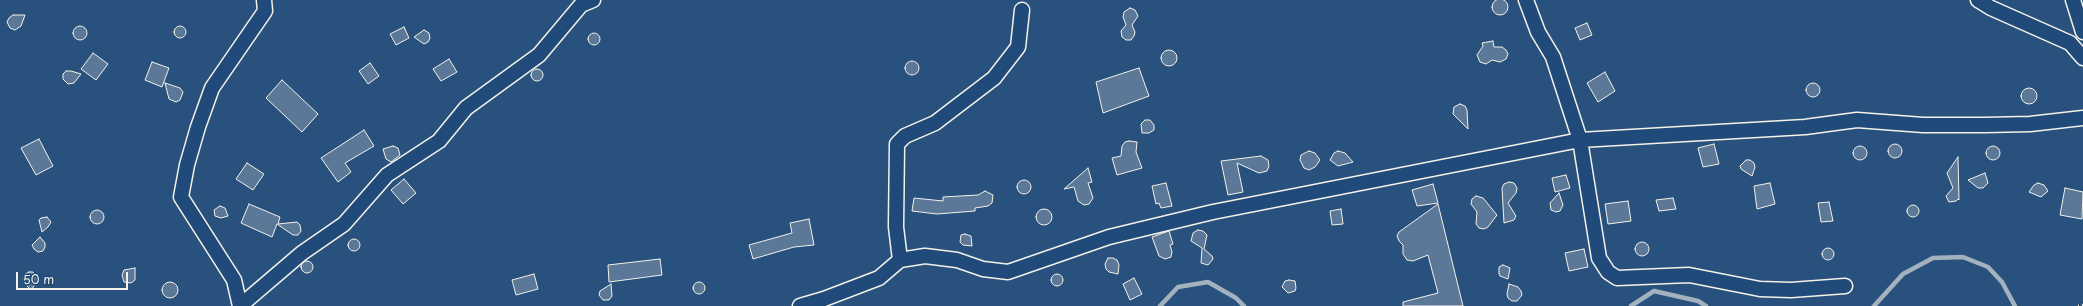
<!DOCTYPE html>
<style>
body{margin:0}
#map{position:relative;width:2083px;height:306px;overflow:hidden;background:#28517e;font-family:"Playpen Sans",sans-serif}
canvas{display:block}
.scale{position:absolute;left:16px;top:272px;width:112px;height:18px;box-sizing:border-box;border:2px solid #f4f1e8;border-top:0;padding-left:5px;font-size:12px;line-height:14px;white-space:nowrap;color:#f4f1e8;-webkit-text-stroke:3px #1f4a7a;paint-order:stroke}
</style>
<div id="map">
<canvas width="2083" height="306"></canvas>
<div class="scale">50 m</div>
</div>
<script>
const g = document.querySelector('canvas').getContext('2d');
g.lineJoin = 'round';
const toPath = rows => new Path2D(rows.map(r => 'M' + r).join(''));
function trace(path, color, width, dash) { g.strokeStyle = color; g.lineWidth = width; g.lineCap = dash ? 'butt' : 'round'; g.setLineDash(dash || []); g.stroke(path); }
function paint(path, color) { g.fillStyle = color; g.fill(path, 'evenodd'); }
const stream = toPath([
 [1160,306,1178,287,1208,282,1236,298,1244,306],
 [1631,306,1654,291,1698,301,1706,306],
 [1874,306,1903,274,1933,258,1963,257,1988,267,2002,282,2015,306]
]);
const building = toPath([
 '1492 7a8 8 0 1 1 16 0a8 8 0 1 1-16 0Z',
 [1130,8,1135,10,1138,16,1132,25,1135,32,1134,36,1131,40,1126,40,1122,37,1121,31,1126,25,1123,17,1124,12,1130,8],
 [13,15,25,15,21,26,15,30,10,28,7,22,9,18,13,15],
 [1587,23,1592,35,1580,40,1575,28,1587,23],
 '174 32a6 6 0 1 1 12 0a6 6 0 1 1-12 0Z',
 '73 33a7 7 0 1 1 14 0a7 7 0 1 1-14 0Z',
 [404,27,409,38,396,45,390,34,404,27],
 [424,30,429,33,430,38,428,42,424,44,414,37,424,30],
 '588 39a6 6 0 1 1 12 0a6 6 0 1 1-12 0Z',
 [1493,41,1494,47,1502,47,1506,50,1508,54,1506,59,1500,62,1492,60,1486,64,1480,62,1477,55,1483,46,1482,43,1493,41],
 '1161 58a8 8 0 1 1 16 0a8 8 0 1 1-16 0Z',
 [93,53,108,64,96,80,81,69,93,53],
 [449,59,457,72,441,81,433,69,449,59],
 '905 68a7 7 0 1 1 14 0a7 7 0 1 1-14 0Z',
 [152,62,169,68,162,87,145,80,152,62],
 [370,63,379,76,368,84,359,71,370,63],
 [1139,68,1149,96,1103,113,1096,82,1139,68],
 '531 75a6 6 0 1 1 12 0a6 6 0 1 1-12 0Z',
 [66,71,71,71,81,74,74,83,68,84,63,79,63,74,66,71],
 [1605,72,1615,91,1598,102,1587,83,1605,72],
 [282,80,318,114,302,132,266,98,282,80],
 '1806 90a7 7 0 1 1 14 0a7 7 0 1 1-14 0Z',
 [165,83,180,88,183,92,180,100,176,102,169,99,165,83],
 '2021 96a8 8 0 1 1 16 0a8 8 0 1 1-16 0Z',
 [1460,104,1465,106,1467,110,1468,129,1453,114,1454,107,1460,104],
 [1145,120,1150,120,1154,125,1154,130,1149,133,1142,133,1141,124,1145,120],
 [364,130,374,146,345,163,351,172,338,182,321,158,364,130],
 [39,139,53,166,36,175,21,148,39,139],
 [1129,141,1137,142,1136,152,1142,168,1117,175,1112,158,1121,156,1122,146,1125,142,1129,141],
 [1714,144,1719,164,1703,167,1698,148,1714,144],
 '1888 151a7 7 0 1 1 14 0a7 7 0 1 1-14 0Z',
 '1986 153a7 7 0 1 1 14 0a7 7 0 1 1-14 0Z',
 '1853 153a7 7 0 1 1 14 0a7 7 0 1 1-14 0Z',
 [393,146,398,148,400,155,391,162,386,159,383,149,393,146],
 [1309,151,1315,153,1320,160,1315,167,1309,170,1304,168,1300,160,1301,155,1309,151],
 [1338,151,1345,153,1353,162,1338,166,1330,160,1334,153,1338,151],
 [1261,156,1268,160,1269,166,1267,171,1259,173,1237,163,1243,192,1228,195,1221,161,1261,156],
 [1958,157,1959,200,1958,199,1956,201,1949,202,1946,196,1953,188,1947,173,1958,157],
 [1746,160,1750,160,1754,163,1755,167,1752,176,1741,169,1740,166,1746,160],
 [247,163,264,174,253,190,236,179,247,163],
 [1088,168,1092,182,1088,183,1093,198,1089,204,1084,205,1078,201,1074,187,1064,189,1088,168],
 [1985,173,1988,183,1983,188,1978,188,1968,180,1985,173],
 [1566,175,1570,188,1555,192,1552,178,1566,175],
 [404,179,416,193,403,204,391,190,404,179],
 '1017 187a7 7 0 1 1 14 0a7 7 0 1 1-14 0Z',
 [1509,182,1514,183,1517,188,1516,193,1508,203,1516,216,1514,220,1504,223,1502,188,1504,184,1509,182],
 [1166,183,1172,206,1161,208,1159,203,1156,204,1152,186,1166,183],
 [1770,183,1775,204,1757,209,1754,186,1770,183],
 [2038,183,2044,185,2048,191,2041,197,2029,192,2034,185,2038,183],
 [1433,184,1438,203,1417,206,1412,190,1433,184],
 [2065,188,2083,192,2082,219,2060,215,2065,188],
 [985,191,993,195,992,203,988,206,975,208,975,211,937,214,912,211,914,198,943,201,943,197,978,195,985,191],
 [1559,193,1563,205,1560,211,1556,212,1551,210,1550,203,1559,193],
 [1476,196,1483,198,1497,215,1488,227,1484,229,1479,228,1476,224,1477,212,1471,204,1472,199,1476,196],
 [1673,198,1676,209,1659,211,1656,200,1673,198],
 [1628,201,1631,221,1608,224,1605,204,1628,201],
 [1829,202,1833,221,1821,222,1818,203,1829,202],
 [249,204,280,217,278,224,297,222,300,225,301,231,298,235,293,235,277,224,272,237,241,223,249,204],
 [1438,204,1463,306,1403,306,1403,302,1438,293,1428,255,1413,261,1407,260,1403,254,1403,245,1399,241,1397,236,1399,232,1438,204],
 '1907 211a6 6 0 1 1 12 0a6 6 0 1 1-12 0Z',
 [220,206,225,208,228,216,221,218,215,216,214,210,220,206],
 [1341,209,1343,224,1332,225,1330,211,1341,209],
 '1036 217a8 8 0 1 1 16 0a8 8 0 1 1-16 0Z',
 '90 217a7 7 0 1 1 14 0a7 7 0 1 1-14 0Z',
 [47,217,51,222,48,227,42,232,39,220,41,218,47,217],
 [809,219,814,245,794,247,753,259,749,245,792,233,790,223,809,219],
 [1198,230,1203,231,1207,235,1204,249,1212,256,1213,259,1208,265,1201,263,1202,248,1191,241,1193,233,1198,230],
 [1169,231,1173,244,1170,245,1172,252,1171,257,1165,259,1159,256,1152,237,1169,231],
 [965,234,971,236,972,246,963,245,960,242,961,235,965,234],
 [40,237,45,243,45,247,43,251,38,252,34,249,32,245,40,237],
 '348 245a6 6 0 1 1 12 0a6 6 0 1 1-12 0Z',
 '1635 249a7 7 0 1 1 14 0a7 7 0 1 1-14 0Z',
 '1822 254a6 6 0 1 1 12 0a6 6 0 1 1-12 0Z',
 [1584,249,1588,267,1569,271,1565,253,1584,249],
 [1108,258,1113,258,1117,260,1119,265,1118,274,1109,272,1106,269,1105,264,1108,258],
 [660,259,662,275,609,282,608,265,660,259],
 '301 267a6 6 0 1 1 12 0a6 6 0 1 1-12 0Z',
 [1503,265,1510,268,1508,279,1500,276,1499,274,1499,267,1503,265],
 [135,268,135,280,131,283,124,282,122,275,124,270,135,268],
 [29,272,33,272,38,278,37,282,31,290,24,283,23,279,25,274,29,272],
 '1051 280a6 6 0 1 1 12 0a6 6 0 1 1-12 0Z',
 [534,274,538,289,516,295,512,280,534,274],
 [1134,278,1142,294,1130,300,1123,284,1134,278],
 [1289,280,1295,281,1296,288,1295,291,1288,293,1282,287,1285,281,1289,280],
 '162 290a8 8 0 1 1 16 0a8 8 0 1 1-16 0Z',
 '693 288a6 6 0 1 1 12 0a6 6 0 1 1-12 0Z',
 [611,284,612,296,609,300,603,300,599,295,600,291,611,284],
 [1509,284,1518,287,1521,291,1522,295,1517,301,1512,301,1508,298,1507,294,1509,284]
]);
const path = toPath([
 [2078,306,2083,305]
]);
const street = toPath([
 [1526,0,1538,32,1553,57,1580,140,1599,258,1608,272,1617,278,1689,275,1760,289,1791,290,1845,286],
 [1978,0,1991,8,2070,43,2083,58],
 [2073,0,2083,32],
 [900,260,896,227,897,144,905,136,935,123,994,78,1018,47,1022,10],
 [240,306,302,253,344,224,387,175,439,141,466,108,539,55,581,5,593,0],
 [240,306,234,280,181,197,187,165,198,127,212,88,265,11,264,0],
 [800,306,824,299,879,278,900,260,925,256,957,260,983,269,1008,272,1109,237,1213,212,1580,140,1805,127,1857,120,1923,125,1984,125,2030,124,2083,118]
]);
trace(stream, '#a4b2be', 4.5);
paint(building, '#5b7899');
trace(building, '#f4f1e8', 1);
trace(street, '#f4f1e8', 17);
trace(path, '#f4f1e8', 2.5, [1, 3]);
trace(street, '#1f4a7a', 14);
</script>
